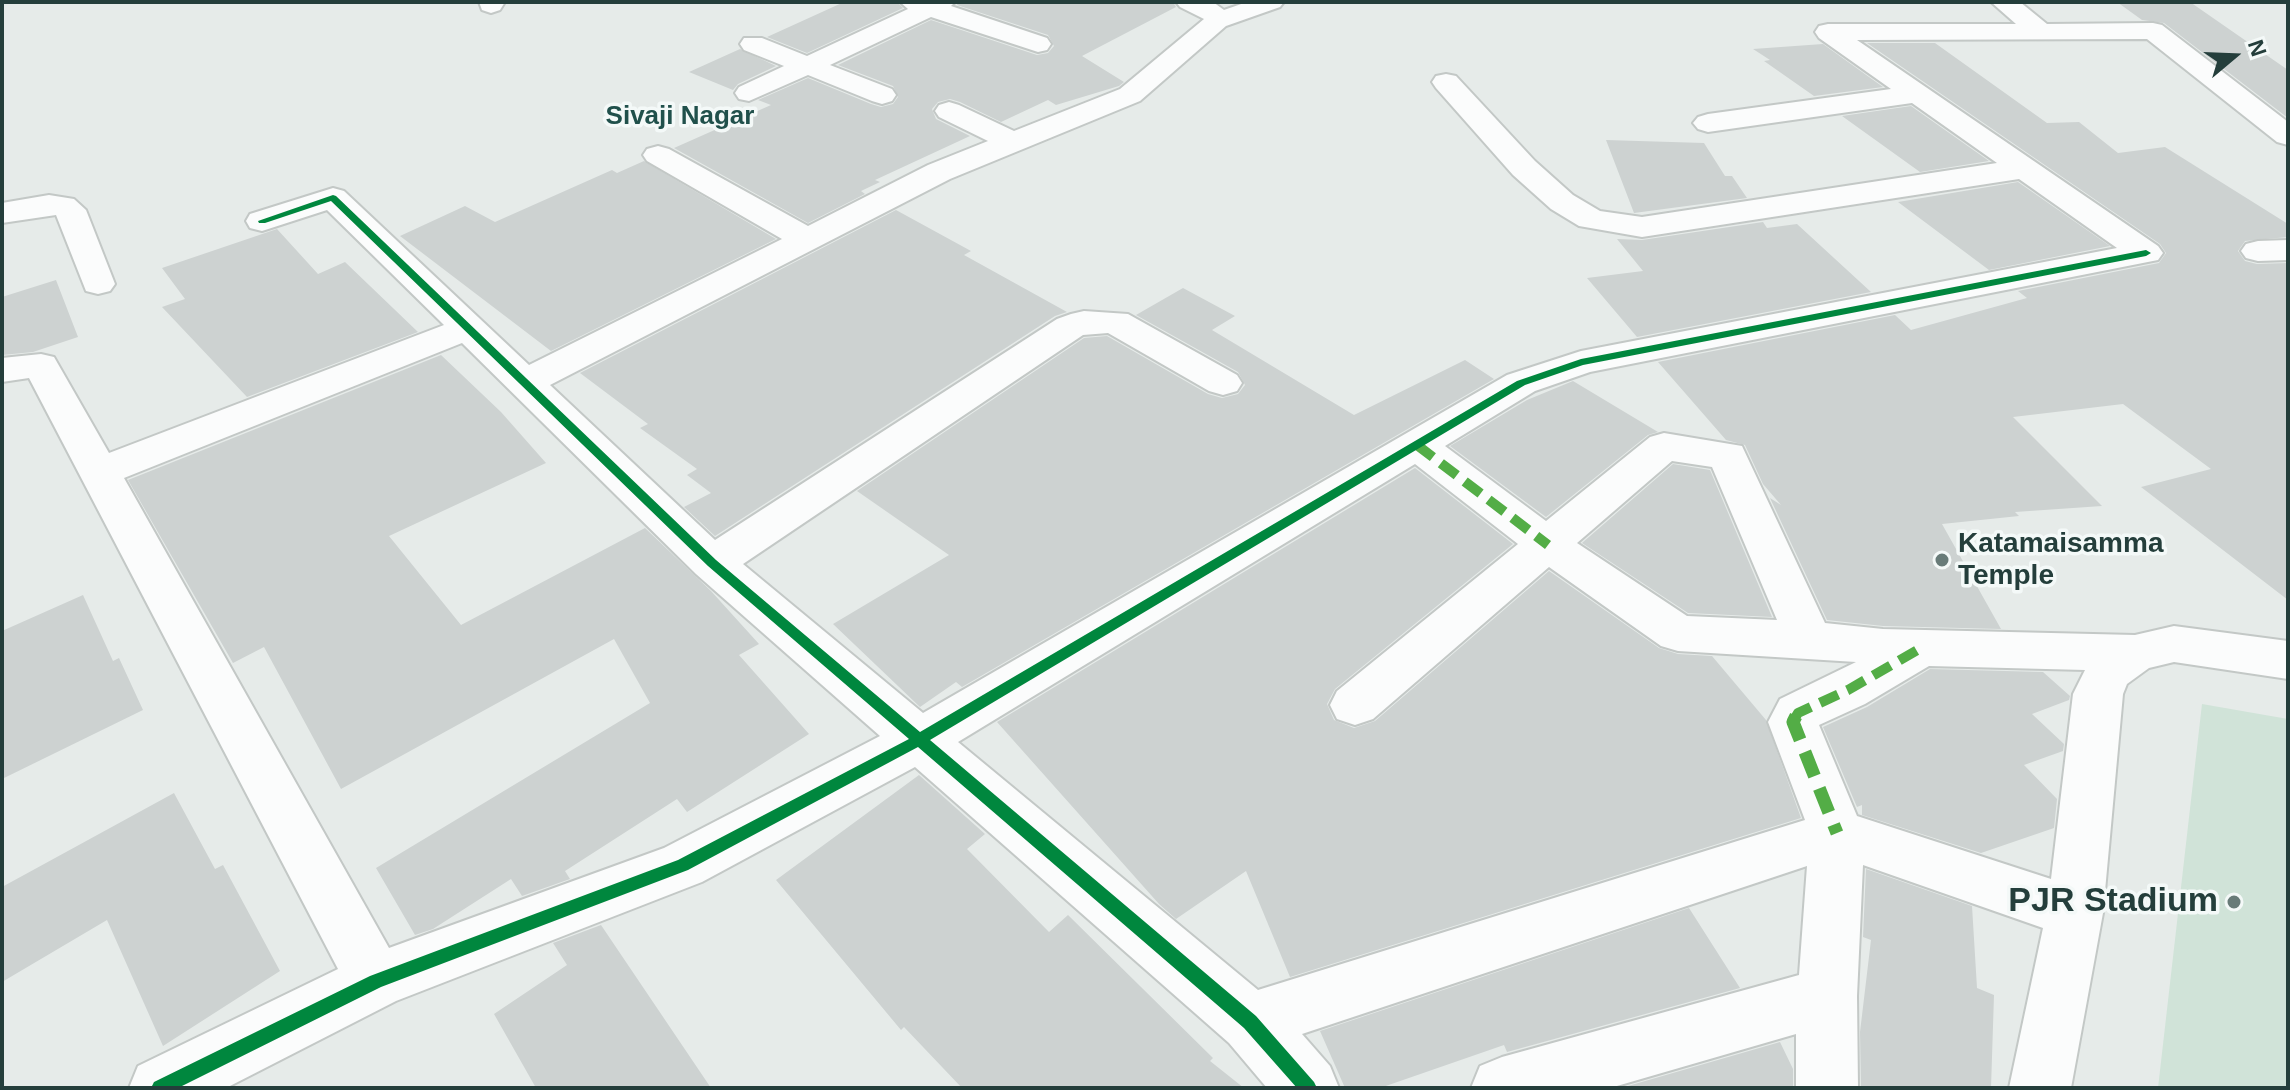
<!DOCTYPE html>
<style>
body{margin:0}
#map{position:relative;width:2290px;height:1090px;overflow:hidden;background:#e6ebe9;font-family:Arial,sans-serif}
canvas{display:block}
.frame{position:absolute;inset:0;border:4px solid #243e3b;pointer-events:none}
.north{position:absolute;left:2194px;top:16px;width:80px;height:80px;-webkit-text-stroke:6px #f4f9f8;paint-order:stroke;rotate:71deg;font-size:22px;font-weight:700;line-height:32px;text-align:center;color:#243e3b}
.north::after{content:'';display:block;margin:auto;width:28px;height:36px;background:#243e3b;clip-path:polygon(50% 0,100% 100%,50% 72%,0 100%)}
</style>
<div id="map">
<canvas width="2290" height="1090"></canvas>
<div class="frame"></div>
<div class="north">N</div>
</div>
<script>
const g = document.querySelector('canvas').getContext('2d');
g.lineJoin = 'round';
function paint(path, color) { g.fillStyle = color; g.fill(path, 'evenodd'); }
const toPath = rows => new Path2D(rows.map(r => 'M' + r).join(''));
function trace(path, color, width, dash) { g.strokeStyle = color; g.lineWidth = width; g.lineCap = dash ? 'butt' : 'round'; g.setLineDash(dash || []); g.stroke(path); }
function label(font, color, halo, rows, align = 'center') {
  g.font = font + ' Arial,sans-serif'; g.lineWidth = 7; g.setLineDash([]); g.textBaseline = 'middle'; g.strokeStyle = halo; g.fillStyle = color; for (const [text, x, y, turn = 0] of rows) {
    g.save(); g.translate(x, y); g.rotate((+turn || 0) * Math.PI / 180); g.textAlign = isNaN(turn) ? turn : align; if (halo) g.strokeText(text, 0, 0); g.fillText(text, 0, 0); g.restore();
  }
}
const green = toPath([
 [2202,704,2288,719,2288,1088,2158,1088]
]);
const building = toPath([
 [844,2,897,2,903,8,807,53,767,37],
 [958,2,1173,2,1176,7,1082,56,1124,82,1119,86,1056,105,1048,100,1001,122,960,102,950,99,938,102,932,109,936,119,970,136,875,180,880,182,861,191,865,194,808,223,674,148,771,105,758,100,808,78,871,104,881,107,893,104,898,97,893,86,838,65,931,20,1037,55,1048,53,1054,46,1048,35,957,5],
 [2117,2,2190,2,2288,70,2288,118,2164,23,2142,20],
 [1867,43,1935,43,2047,123,2079,122,2118,153,2165,147,2288,224,2288,237,2245,241,2238,251,2245,261,2257,264,2288,263,2288,600,2141,487,2211,469,2123,404,2013,417,2102,506,2015,512,2019,516,1942,524,2001,629,1883,626,1827,620,1770,498,1781,505,1763,484,1745,445,1726,440,1658,362,1895,315,1911,330,2027,298,2018,291,2159,263,2166,253,2160,244],
 [1823,44,1883,87,1814,96,1764,61,1770,60,1753,49],
 [740,49,776,66,738,84,733,90,689,72],
 [1911,106,1989,161,1920,172,1842,116],
 [1606,140,1704,143,1725,176,1732,176,1747,198,1634,213],
 [644,161,776,239,551,351,400,236,465,206,495,222,612,170,617,173],
 [2018,182,2110,246,1989,270,1898,202],
 [896,210,971,251,964,255,1067,312,1055,316,715,536,684,507,711,493,687,475,697,469,640,428,648,424,580,373],
 [1763,222,1767,228,1797,224,1871,292,1637,337,1587,278,1643,271,1617,239,1642,240],
 [277,229,318,274,345,262,418,332,247,397,162,307,185,299,162,268],
 [56,280,78,337,33,352,2,355,2,297],
 [1183,288,1235,316,1212,330,1354,415,1465,360,1494,379,962,687,956,682,920,707,833,624,949,555,857,491,1084,338,1107,336,1208,394,1222,398,1238,394,1245,385,1238,372,1136,315],
 [441,355,501,412,546,463,389,536,461,625,645,528,711,591,759,644,739,655,809,734,687,812,677,799,565,871,570,879,522,896,511,879,433,929,415,935,376,868,650,703,614,639,341,789,264,647,233,663,128,480],
 [1573,381,1658,432,1648,435,1546,517,1450,446,1527,400],
 [1673,464,1710,470,1772,617,1688,613,1582,543],
 [1415,468,1513,544,1335,689,1327,704,1334,720,1354,728,1375,721,1549,571,1659,648,1678,654,1712,656,1766,720,1801,818,1290,977,1246,871,1176,919,1159,904,997,722],
 [83,595,113,661,119,658,143,710,2,779,2,631],
 [1930,669,2043,672,2070,696,2069,700,2032,714,2064,744,2063,751,2024,765,2057,799,2054,828,1981,853,1862,815,1862,805,1857,807,1823,727,1867,707],
 [919,775,985,834,967,849,1049,932,1068,915,1213,1058,1210,1061,1244,1088,962,1088,904,1027,901,1030,776,880],
 [174,793,215,869,223,865,280,971,163,1046,107,920,2,982,2,887],
 [1866,869,1972,906,1977,988,1994,995,1991,1088,1861,1088,1860,1032,1871,940,1863,937],
 [1689,908,1740,988,1507,1052,1504,1045,1380,1088,1345,1088,1320,1031],
 [601,925,711,1088,536,1088,494,1014,567,965,553,943],
 [1780,1042,1793,1069,1793,1088,1621,1088]
]);
const minor = toPath([
 [479,2,505,2,500,10,491,13,482,10,479,2],
 [900,2,955,2,951,6,1047,38,1051,44,1047,50,1038,52,931,17,830,65,892,89,896,95,892,101,882,104,872,101,808,75,749,101,739,99,735,93,739,87,784,66,744,50,740,44,744,38,762,38,807,56,908,9,900,2],
 [1176,2,1213,2,1224,10,1247,2,1284,2,1280,7,1226,26,1140,101,950,179,550,385,715,540,1057,319,1071,314,1084,311,1128,314,1237,375,1242,383,1237,391,1223,395,1209,391,1108,333,1083,335,743,564,923,713,1507,375,1581,351,2117,248,2019,179,1642,237,1579,226,1551,209,1513,175,1436,88,1432,82,1436,76,1446,74,1456,76,1535,161,1573,195,1600,211,1642,217,1997,163,1912,103,1708,132,1698,129,1693,123,1698,117,1708,114,1891,89,1819,38,1815,32,1819,26,1828,24,2016,24,1991,2,2020,2,2047,24,2153,23,2162,25,2288,122,2288,145,2277,142,2147,39,1857,40,2158,246,2163,253,2158,260,1590,372,1535,391,1445,446,1546,521,1650,437,1664,433,1742,446,1825,623,1883,629,2135,635,2174,626,2288,641,2288,679,2174,662,2149,668,2127,684,2123,694,2103,913,2071,1088,2009,1088,2043,928,1863,865,1857,996,1858,1088,1796,1088,1796,1034,1610,1088,1471,1088,1480,1066,1502,1057,1799,975,1807,866,1302,1034,1330,1066,1339,1088,1267,1088,1229,1043,915,767,702,882,396,1001,226,1088,129,1088,138,1066,338,969,29,378,2,382,2,358,41,354,54,357,109,453,444,325,327,210,262,231,250,228,246,221,250,214,333,188,344,191,529,365,782,239,647,161,643,155,647,149,658,146,669,149,808,226,928,165,988,141,939,117,935,111,939,105,949,102,959,105,1014,131,1120,89,1204,19,1180,7,1176,2],
 [462,343,696,574,880,736,664,848,389,948,124,478,462,343],
 [1672,461,1712,467,1777,620,1687,616,1577,543,1672,461],
 [1415,464,1518,544,1337,691,1330,705,1337,719,1355,725,1373,719,1549,567,1661,646,1678,651,1856,662,1780,699,1768,722,1805,820,1258,990,958,742,1415,464],
 [1929,666,2085,670,2073,694,2051,879,1857,816,1819,725,1865,704,1929,666],
 [49,195,74,199,86,210,115,284,110,291,98,294,86,291,56,215,2,223,2,203,49,195],
 [2288,240,2288,260,2258,261,2246,258,2241,251,2246,244,2258,241,2288,240]
]);
const quietFar1 = toPath([
 [1417,445,1548,545],
 [1795,718,1798,713,1848,690,1921,648]
]);
const quiet = toPath([
 [1796,716,1793,722,1837,833]
]);
const cycleway = toPath([
 [333,195,336,196,716,560,920,732,1517,381,1581,359,2146,250,2151,253,2146,256,1583,365,1525,385,930,740,1256,1016,1314,1082,1317,1088,1297,1088,1244,1028,918,747,688,870,381,987,178,1088,151,1088,154,1082,370,976,678,860,909,739,708,566,331,201,265,223,259,223,258,221,333,195]
]);
const markers = [
 [1942,560,8,"#687b78"],
 [2234,902,8,"#687b78"]
];
const farNeighbourhoodnames = [
 ["Sivaji Nagar",680,117]
];
const poiNames = [
 ["Katamaisamma",1958,544],
 ["Temple",1958,576]
];
const nearPoinames = [
 ["PJR Stadium",2218,902]
];
paint(green, '#d0e3d8');
paint(building, '#cdd2d1');
trace(minor, '#c3c8c6', 4);
paint(minor, '#fbfcfc');
trace(quietFar1, '#53ad46', 10, [20, 10]);
trace(quiet, '#53ad46', 13, [26, 13]);
paint(cycleway, '#00873e');
for (const [x, y, r, color] of markers) { const dot = new Path2D(); dot.arc(x, y, r, 0, 2 * Math.PI); g.fillStyle = color; g.fill(dot); trace(dot, '#f4f9f8', 3); }
label('bold 26px', '#20504b', '#f4f9f8', farNeighbourhoodnames);
label('bold 28px', '#243e3b', '#f4f9f8', poiNames, 'left');
label('bold 34px', '#243e3b', '#f4f9f8', nearPoinames, 'right');
</script>
